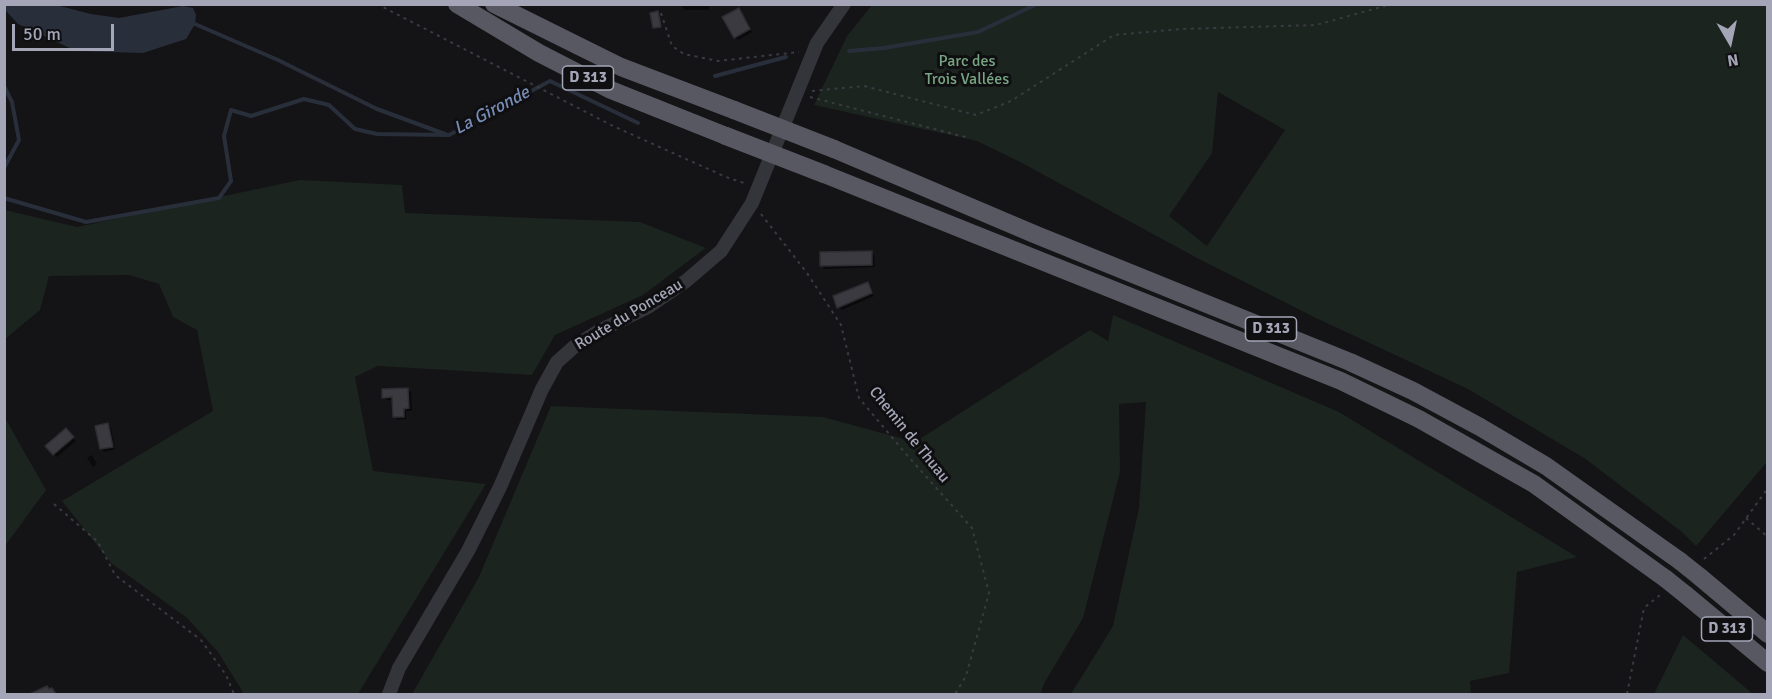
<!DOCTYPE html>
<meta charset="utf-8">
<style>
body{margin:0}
#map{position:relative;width:1772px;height:699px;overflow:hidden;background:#141316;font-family:Signika,sans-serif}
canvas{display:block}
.frame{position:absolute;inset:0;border:6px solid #a4a6b7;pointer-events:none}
.north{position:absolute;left:1700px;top:12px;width:60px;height:60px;-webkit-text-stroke:4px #0f0e10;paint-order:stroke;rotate:171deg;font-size:16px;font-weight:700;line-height:24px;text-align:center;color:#a4a6b7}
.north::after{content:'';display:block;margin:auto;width:21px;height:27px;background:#a4a6b7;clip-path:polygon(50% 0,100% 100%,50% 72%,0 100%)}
.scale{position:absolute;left:12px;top:24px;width:102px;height:27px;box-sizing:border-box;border:3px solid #a4a6b7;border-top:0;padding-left:8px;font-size:18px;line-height:21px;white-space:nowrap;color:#a4a6b7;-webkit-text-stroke:4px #0f0e10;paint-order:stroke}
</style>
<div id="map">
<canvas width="1772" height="699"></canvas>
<div class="frame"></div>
<div class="north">N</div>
<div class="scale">50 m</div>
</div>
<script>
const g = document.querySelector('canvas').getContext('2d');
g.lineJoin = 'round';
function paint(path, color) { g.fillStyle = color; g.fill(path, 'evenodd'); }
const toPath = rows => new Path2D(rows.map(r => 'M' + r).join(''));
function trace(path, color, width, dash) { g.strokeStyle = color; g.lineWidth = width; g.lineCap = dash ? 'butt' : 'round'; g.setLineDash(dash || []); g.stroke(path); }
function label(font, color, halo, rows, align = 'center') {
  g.font = font + ' Signika,sans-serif'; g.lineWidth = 6; g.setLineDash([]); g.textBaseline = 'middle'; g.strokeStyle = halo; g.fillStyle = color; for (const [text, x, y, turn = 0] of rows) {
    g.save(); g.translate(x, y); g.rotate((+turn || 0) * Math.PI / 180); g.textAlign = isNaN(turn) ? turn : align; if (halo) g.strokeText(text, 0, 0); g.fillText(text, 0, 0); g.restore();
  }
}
const green = toPath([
 [872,5,1767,5,1767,462,1696,546,1682,532,1584,458,1468,389,1316,318,1199,259,1020,162,977,141,814,105,847,36],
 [1218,92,1285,130,1207,246,1169,216,1212,153],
 [300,180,402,185,405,213,640,222,706,248,643,295,555,335,532,375,378,366,355,377,373,471,486,484,358,694,244,694,218,652,187,618,111,563,62,501,213,411,197,330,173,317,159,284,129,275,49,276,40,310,5,339,5,210,77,227],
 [1113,315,1339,412,1577,557,1517,572,1509,673,1470,681,1471,694,1071,694,1113,626,1139,508,1146,402,1119,404,1120,472,1083,618,1045,682,1040,694,412,694,479,577,551,406,823,417,915,442,1090,330,1108,341],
 [5,418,46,490,5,546,4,546],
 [1683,635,1753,694,1654,694]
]);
const water = toPath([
 [4,5,56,5,91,14,119,18,183,6,193,8,196,15,195,24,186,39,143,53,76,51,18,24,5,10]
]);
const shadow = toPath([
 [681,4,709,4,709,10,684,10],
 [741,13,752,32,738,40,735,37],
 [871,252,874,255,875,267,825,269,822,266],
 [868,284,874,296,842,310,839,307],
 [408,389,411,393,412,411,406,411,406,419,398,420,395,417,394,400,387,400,384,397],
 [108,425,111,428,115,449,105,452,101,449],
 [66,430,76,441,57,457,47,447],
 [92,455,97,464,93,467,87,458]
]);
const stream = toPath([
 [191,24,195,24,278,60,377,109,445,134],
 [849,51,884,48,978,32,1037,4],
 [715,76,786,57],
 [4,86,12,102,19,140,4,168],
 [4,198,86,222,219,198,231,181,224,136,231,110,251,116,304,99,329,105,355,129,377,134,449,135,550,81,638,123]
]);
const building = toPath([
 [739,8,750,29,734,38,722,17,739,8],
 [658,11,661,27,653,28,650,13,658,11],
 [872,251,872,265,820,266,820,252,872,251],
 [868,282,872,293,837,308,833,296,868,282],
 [408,388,409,408,404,409,404,417,393,417,392,397,382,398,382,389,408,388],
 [108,423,113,447,100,449,95,426,108,423],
 [66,428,74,437,53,455,45,446,66,428],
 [47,686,49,689,52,688,56,694,30,694,47,686]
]);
const path = toPath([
 [377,4,613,126,726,177,744,183],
 [661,13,672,46,684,54,718,61,799,52],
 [812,91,864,86,976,115,1011,101,1114,35,1181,29,1316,25,1392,4],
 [810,97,969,138],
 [761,214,807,273,841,325,859,398,906,454,972,528,989,593,966,676,955,694],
 [54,504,98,542,115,575,201,640,226,675,234,694],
 [1746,518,1768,537],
 [1704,559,1734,535,1768,488],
 [1627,694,1644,608,1660,595]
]);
const tertiary = toPath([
 [389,694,399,668,468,551,500,487,542,389,557,362,575,346,599,331,648,307,686,281,721,251,752,203,817,43,844,4]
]);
const trunk = toPath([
 [457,4,539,53,611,90,726,136],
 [494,4,621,67,734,110],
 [834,149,1034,234,1350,362,1413,391,1480,427,1546,466,1680,561],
 [824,174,1341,381,1419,419,1534,484,1666,579],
 [1700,577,1768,634],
 [1686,595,1768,663]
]);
const trunkBridge = toPath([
 [734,110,834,149],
 [726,136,824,174],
 [1680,561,1700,577],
 [1666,579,1686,595]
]);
const shields = [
 [588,78,51],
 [1271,329,51],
 [1727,629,51]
];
const shieldNames = [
 ["D 313",588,78],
 ["D 313",1271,329],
 ["D 313",1727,629]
];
const parkNames = [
 ["Parc des",967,62],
 ["Trois Vallées",967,80]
];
const streetNames = [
 ["Route du Ponceau",629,315,-31],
 ["Chemin de Thuau",909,435,51]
];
const waterNames = [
 ["La Gironde",492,111,-28]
];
paint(green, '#1b241e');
paint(water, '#282f3b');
paint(shadow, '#0007');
trace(stream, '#282f3b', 4);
paint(building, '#3b3a41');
trace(building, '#2e2d32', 1.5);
trace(path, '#3a3b42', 2, [3, 4.5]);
trace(tertiary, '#34343b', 14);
trace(trunk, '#585863', 18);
trace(trunkBridge, '#585863', 18);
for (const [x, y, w] of shields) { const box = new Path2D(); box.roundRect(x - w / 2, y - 12, w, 24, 4.5); g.fillStyle = '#0f0e10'; g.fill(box); trace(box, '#a4a6b7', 1.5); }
label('bold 15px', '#a4a6b7', null, shieldNames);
label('16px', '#78a583', '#0f0e10', parkNames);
label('16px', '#a4a6b7', '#0f0e10', streetNames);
label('italic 18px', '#778db6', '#0f0e10', waterNames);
</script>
